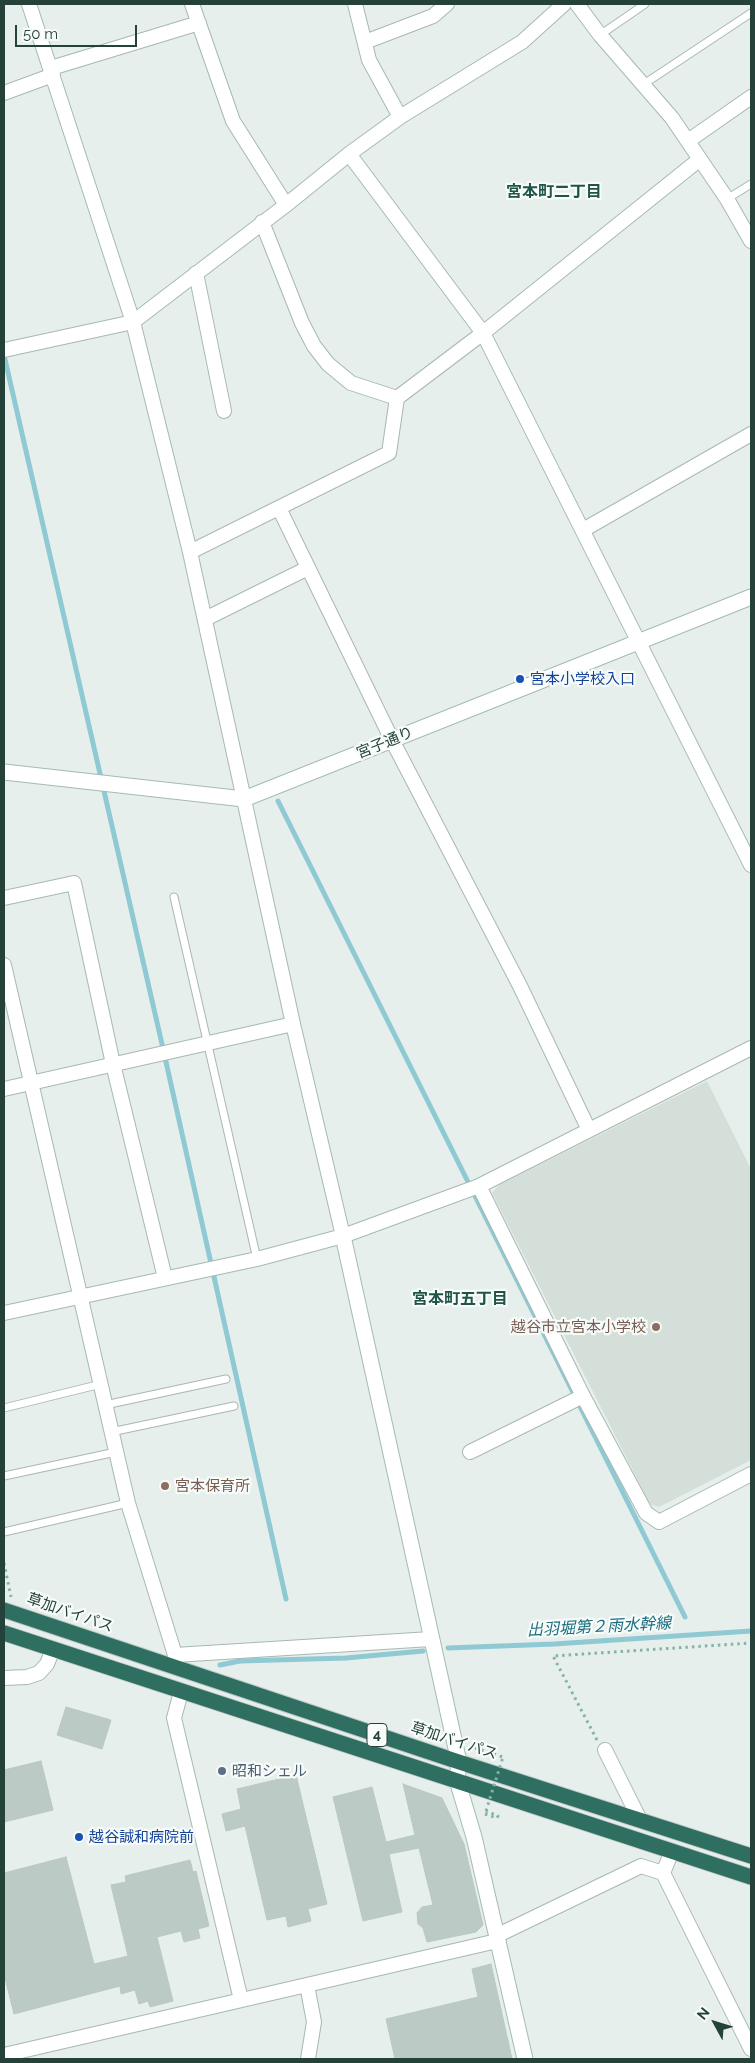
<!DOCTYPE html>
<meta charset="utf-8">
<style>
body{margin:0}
#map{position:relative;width:755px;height:2063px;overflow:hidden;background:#e6efeb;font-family:Raleway,sans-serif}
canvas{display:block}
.frame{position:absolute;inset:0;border:5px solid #24423a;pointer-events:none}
.north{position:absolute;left:690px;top:1998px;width:50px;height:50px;-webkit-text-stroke:4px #f7fbf9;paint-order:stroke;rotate:309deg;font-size:14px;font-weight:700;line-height:20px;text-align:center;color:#24423a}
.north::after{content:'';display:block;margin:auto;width:18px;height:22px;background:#24423a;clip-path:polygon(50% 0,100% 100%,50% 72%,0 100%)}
.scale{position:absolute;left:15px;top:25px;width:122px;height:22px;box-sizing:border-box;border:2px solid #24423a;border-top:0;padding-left:6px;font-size:15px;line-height:18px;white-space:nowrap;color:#24423a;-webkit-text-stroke:4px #f7fbf9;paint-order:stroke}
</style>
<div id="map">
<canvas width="755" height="2063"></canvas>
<div class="frame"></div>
<div class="north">N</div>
<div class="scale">50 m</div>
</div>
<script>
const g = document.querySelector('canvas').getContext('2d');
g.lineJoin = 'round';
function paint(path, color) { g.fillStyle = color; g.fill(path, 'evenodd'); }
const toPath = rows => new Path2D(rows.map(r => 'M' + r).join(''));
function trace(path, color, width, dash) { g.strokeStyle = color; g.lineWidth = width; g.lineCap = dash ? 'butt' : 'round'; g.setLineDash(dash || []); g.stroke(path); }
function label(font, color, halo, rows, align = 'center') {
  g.font = font + ' Raleway,"Noto Sans JP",sans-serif'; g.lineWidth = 4.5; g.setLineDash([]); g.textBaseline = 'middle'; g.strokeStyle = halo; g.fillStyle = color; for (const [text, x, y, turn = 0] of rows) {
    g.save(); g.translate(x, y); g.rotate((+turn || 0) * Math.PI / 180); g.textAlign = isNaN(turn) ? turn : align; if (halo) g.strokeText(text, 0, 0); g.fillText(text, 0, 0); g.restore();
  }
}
const built = toPath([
 [707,1081,751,1169,751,1460,659,1507,650,1504,492,1193,499,1185]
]);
const stream = toPath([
 [4,355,162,1044,286,1599],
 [278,801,685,1617],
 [448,1648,554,1644,751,1631],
 [220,1665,240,1661,346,1658,423,1651]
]);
const building = toPath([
 [66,1707,111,1720,102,1749,57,1735,66,1707],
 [41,1761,53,1810,4,1822,4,1770,41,1761],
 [296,1775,327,1904,308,1909,311,1921,288,1927,286,1916,267,1920,245,1826,226,1831,222,1814,241,1809,237,1789,296,1775],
 [403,1784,442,1798,464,1844,483,1925,476,1932,427,1942,423,1928,418,1924,417,1913,422,1907,433,1905,419,1848,389,1854,402,1912,363,1921,333,1797,372,1787,386,1842,415,1835,403,1784],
 [66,1857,94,1964,128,1956,111,1885,126,1882,125,1876,190,1860,193,1872,196,1871,209,1926,198,1929,200,1938,184,1942,181,1931,157,1937,173,2001,150,2007,148,2001,139,2004,135,1990,121,1994,120,1986,14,2014,4,1974,4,1873,66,1857],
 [491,1964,512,2059,395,2059,386,2019,478,1997,472,1969,491,1964]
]);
const path = toPath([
 [4,1563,11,1597],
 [597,1740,553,1656,751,1643],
 [475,1748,503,1757],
 [485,1814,497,1818,498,1816,486,1811]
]);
const lane = toPath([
 [600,35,645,4],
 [644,84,751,13],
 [727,199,751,184],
 [174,897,257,1259],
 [105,1405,226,1379],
 [4,1408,101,1384],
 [111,1432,234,1406],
 [4,1476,116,1452],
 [4,1532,128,1503]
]);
const street = toPath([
 [29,4,133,322,190,552,293,1024,343,1236],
 [192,4,233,121,286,205],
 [355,4,369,60,400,117],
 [577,4,600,35,672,118,727,199,751,241],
 [365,42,433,16,447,4],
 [51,68,199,23],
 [4,93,53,75],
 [688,141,751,97],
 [349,154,483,333,751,865],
 [262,222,302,323,314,346,328,364,351,383,397,398],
 [196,273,224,411],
 [4,350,133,322,286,205,349,154,400,117,522,42,564,4],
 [279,508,392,740,520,986,589,1130],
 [583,530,751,434],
 [190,552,389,453,397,398,483,333,700,159],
 [205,619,308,568],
 [4,898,74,883,113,1064,165,1278],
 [4,965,128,1503,175,1655,431,1639],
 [4,1089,293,1024],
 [479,1186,583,1396,646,1513,659,1522,751,1474],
 [4,1313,257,1259,343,1236,479,1186,751,1048],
 [470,1452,583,1396],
 [4,1678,27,1677,39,1673,47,1664,53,1649],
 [181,1692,174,1718,241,2000],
 [605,1750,640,1820],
 [663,1873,751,2049],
 [496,1936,641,1866,663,1873,672,1851],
 [307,1985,314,2022,308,2059],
 [4,2055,497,1941]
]);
const secondary = toPath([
 [4,772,244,799,751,597],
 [343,1236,459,1762,457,1780,474,1837,525,2059]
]);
const highway = toPath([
 [4,1610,459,1762,751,1856],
 [4,1633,751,1877]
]);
const pathBridge = toPath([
 [486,1811,503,1757]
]);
const markers = [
 [520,679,5,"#1a4fb4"],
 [656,1327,5,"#8d6e63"],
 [165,1486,5,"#8d6e63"],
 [222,1771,5,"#5c6f8a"],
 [79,1837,5,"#1a4fb4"]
];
const shields = [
 [377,1735,20]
];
const shieldNames = [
 ["4",377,1735]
];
const transitNames = [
 ["宮本小学校入口",530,679],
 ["越谷誠和病院前",89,1837]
];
const streetNames = [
 ["宮子通り",385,743,-22],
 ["草加バイパス",70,1613,19],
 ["草加バイパス",454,1741,18]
];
const educationNames = [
 ["越谷市立宮本小学校",646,1327],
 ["宮本保育所",175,1486,"left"]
];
const serviceNames = [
 ["昭和シェル",232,1771]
];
const neighbourhoodNames = [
 ["宮本町二丁目",554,192],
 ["宮本町五丁目",460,1299]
];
const waterNames = [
 ["出羽堀第２雨水幹線",599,1627,-3]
];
paint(built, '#d4dfda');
trace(stream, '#8ec9d4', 5);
paint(building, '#bbcac4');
trace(building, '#b8c9c2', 1);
trace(lane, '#a8b8b2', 9);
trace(street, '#a8b8b2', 16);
trace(secondary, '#a4bbb3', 17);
trace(highway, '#c2cac8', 17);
trace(path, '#86b3a5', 3, [2.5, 4]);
trace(lane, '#fff', 7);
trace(street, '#fff', 14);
trace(secondary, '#fff', 15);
trace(highway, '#2f6f62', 15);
trace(pathBridge, '#86b3a5', 3, [2.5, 4]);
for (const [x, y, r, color] of markers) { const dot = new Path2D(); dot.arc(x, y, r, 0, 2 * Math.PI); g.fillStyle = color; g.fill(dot); trace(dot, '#f7fbf9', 2); }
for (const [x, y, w] of shields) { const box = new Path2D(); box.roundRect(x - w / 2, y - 11.5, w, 23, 4); g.fillStyle = '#f7fbf9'; g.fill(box); trace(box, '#24423a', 1); }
label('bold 14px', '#24423a', null, shieldNames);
label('15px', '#164399', '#f7fbf9', transitNames, 'left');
label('15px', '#24423a', '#f7fbf9', streetNames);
label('15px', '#785e54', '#f7fbf9', educationNames, 'right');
label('15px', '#4e5e75', '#f7fbf9', serviceNames, 'left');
label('bold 16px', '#1f5548', '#f7fbf9', neighbourhoodNames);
label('italic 16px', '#1c6f80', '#f7fbf9', waterNames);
</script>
